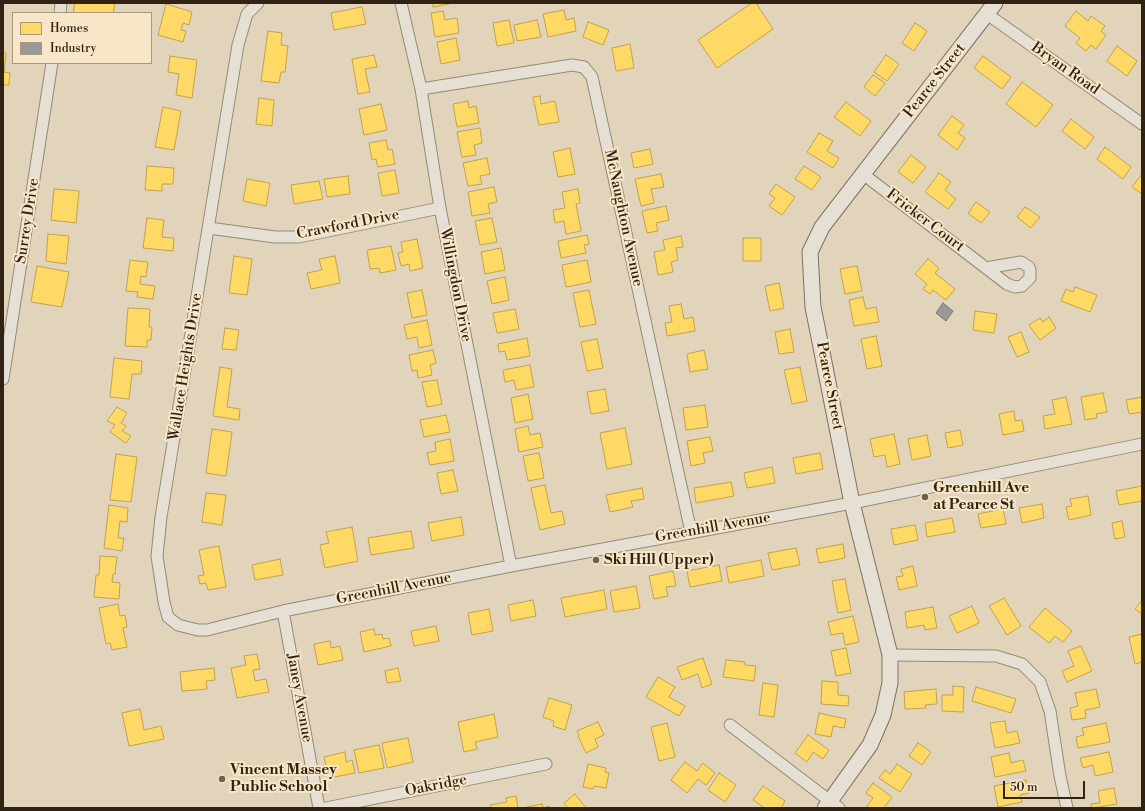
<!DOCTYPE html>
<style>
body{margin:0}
#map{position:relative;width:1145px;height:811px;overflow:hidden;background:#e1d4ba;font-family:"Libre Bodoni",serif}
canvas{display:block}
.frame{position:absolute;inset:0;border:4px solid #302314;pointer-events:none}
.legend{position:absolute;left:12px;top:12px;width:140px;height:52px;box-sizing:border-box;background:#f7e6c7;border:1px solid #a7987f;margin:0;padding:5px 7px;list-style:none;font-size:12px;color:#302314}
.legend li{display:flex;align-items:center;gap:8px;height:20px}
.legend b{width:20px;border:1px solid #a7987f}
.scale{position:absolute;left:1003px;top:781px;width:82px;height:18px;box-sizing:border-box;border:2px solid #302314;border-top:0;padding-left:5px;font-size:12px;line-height:14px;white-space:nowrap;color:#302314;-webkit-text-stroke:3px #f7e6c7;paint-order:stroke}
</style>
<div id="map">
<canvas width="1145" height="811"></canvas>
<div class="frame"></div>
<ul class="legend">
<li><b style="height:11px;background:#ffd966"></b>Homes</li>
<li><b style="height:11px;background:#999"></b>Industry</li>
</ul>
<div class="scale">50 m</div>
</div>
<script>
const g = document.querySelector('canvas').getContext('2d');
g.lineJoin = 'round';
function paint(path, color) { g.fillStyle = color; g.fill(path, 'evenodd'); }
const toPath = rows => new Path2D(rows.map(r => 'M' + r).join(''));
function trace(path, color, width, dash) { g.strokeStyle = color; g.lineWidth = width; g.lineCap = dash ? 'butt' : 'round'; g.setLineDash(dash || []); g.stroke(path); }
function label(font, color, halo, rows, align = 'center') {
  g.font = font + ' "Libre Bodoni",serif'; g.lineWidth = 4; g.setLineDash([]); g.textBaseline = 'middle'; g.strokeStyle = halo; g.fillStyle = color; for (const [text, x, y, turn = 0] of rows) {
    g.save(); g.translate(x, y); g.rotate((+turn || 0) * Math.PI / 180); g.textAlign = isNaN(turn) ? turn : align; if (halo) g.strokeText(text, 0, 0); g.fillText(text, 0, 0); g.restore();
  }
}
const homes = toPath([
 [75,3,115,3,113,13,73,13,75,3],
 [433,3,448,3,449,4,433,7,433,3],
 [752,3,756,3,773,29,717,68,698,40,752,3],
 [166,4,192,12,189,25,183,23,181,30,186,31,183,42,158,35,166,4],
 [362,7,366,24,334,30,331,13,362,7],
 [564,10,566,20,574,18,576,31,548,37,543,14,564,10],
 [443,11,445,20,457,18,459,33,435,37,431,13,443,11],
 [1076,11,1088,21,1091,16,1105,26,1101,31,1106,35,1096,49,1091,45,1086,51,1076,43,1080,38,1065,26,1076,11],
 [509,20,514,43,497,46,493,23,509,20],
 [537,20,541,37,517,41,514,25,537,20],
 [588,22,609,30,603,45,583,37,588,22],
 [915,23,927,31,914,51,902,43,915,23],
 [268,31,282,33,281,45,288,46,285,72,281,72,279,83,261,81,268,31],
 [456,38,460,60,441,64,437,42,456,38],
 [630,44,634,68,616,71,612,48,630,44],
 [1117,46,1137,61,1127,76,1107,61,1117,46],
 [3,52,6,53,4,72,10,73,9,85,3,85,3,52],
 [374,55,377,67,365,69,370,92,358,94,352,59,374,55],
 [886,55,899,64,887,81,874,72,886,55],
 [170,56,197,60,192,98,176,95,179,74,168,72,170,56],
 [983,56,1011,77,1002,89,974,68,983,56],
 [873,75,885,83,875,96,864,87,873,75],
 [1022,82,1053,105,1036,127,1006,104,1022,82],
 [540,96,541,104,555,101,559,122,539,125,533,97,540,96],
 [259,98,274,100,272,126,256,124,259,98],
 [468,101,469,108,476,106,479,123,457,127,453,104,468,101],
 [846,102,871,121,860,136,834,117,846,102],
 [381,104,387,130,364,135,359,109,381,104],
 [163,107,181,111,174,150,155,147,163,107],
 [952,116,964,125,958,133,965,138,957,150,938,135,952,116],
 [1071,119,1094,137,1085,149,1062,131,1071,119],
 [480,128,482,143,474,145,476,155,462,157,457,132,480,128],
 [819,133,833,141,827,151,839,158,833,168,807,152,819,133],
 [386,140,388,150,392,149,395,164,378,167,376,159,372,160,369,143,386,140],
 [1105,147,1131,167,1123,179,1097,159,1105,147],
 [570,148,575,174,558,177,553,152,570,148],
 [650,149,653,164,634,168,631,153,650,149],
 [911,155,926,167,913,183,898,172,911,155],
 [487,158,490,174,480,176,482,184,468,186,463,163,487,158],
 [147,166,174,168,173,184,162,184,162,191,145,190,147,166],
 [804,166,821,177,812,190,795,179,804,166],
 [395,170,399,193,382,196,378,173,395,170],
 [939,173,951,182,945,190,956,199,948,209,925,192,939,173],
 [661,174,664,187,651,189,654,203,641,206,635,179,661,174],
 [1142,174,1142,194,1132,187,1142,174],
 [348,176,350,194,327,197,324,179,348,176],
 [247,179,270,183,266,206,243,201,247,179],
 [319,181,323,199,294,204,291,185,319,181],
 [776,184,795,197,782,215,769,206,775,198,769,194,776,184],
 [494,187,497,202,488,204,490,213,472,216,468,192,494,187],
 [54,189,79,191,76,223,51,220,54,189],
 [578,189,580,203,576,204,581,231,566,234,564,221,555,223,553,210,565,208,562,192,578,189],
 [976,202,990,212,981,223,968,213,976,202],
 [666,206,669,220,656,223,658,231,647,233,642,211,666,206],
 [1025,207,1040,217,1031,228,1017,217,1025,207],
 [147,218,164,220,162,237,174,238,173,251,143,248,147,218],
 [492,218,497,242,480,245,475,221,492,218],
 [48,234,69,236,66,264,46,261,48,234],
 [587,235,589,244,584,245,586,253,561,258,558,241,587,235],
 [681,236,683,247,676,248,678,260,671,262,673,272,658,275,654,252,665,250,663,240,681,236],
 [743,238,761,238,761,261,743,261,743,238],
 [417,239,423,268,410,271,409,264,401,266,398,253,403,252,401,242,417,239],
 [391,246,396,270,380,273,379,268,370,269,367,250,391,246],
 [501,248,505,270,485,274,481,252,501,248],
 [234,256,252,259,247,295,229,293,234,256],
 [335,256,340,283,311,289,307,273,322,270,319,259,335,256],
 [928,259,939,268,935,273,955,289,946,300,933,290,930,294,923,289,927,284,915,274,928,259],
 [130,260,148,262,146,277,141,276,140,284,155,286,153,299,137,297,138,292,126,291,130,260],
 [587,260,591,282,566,287,562,265,587,260],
 [37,266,69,272,62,307,31,302,37,266],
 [857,266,862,291,845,294,840,269,857,266],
 [505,277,509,300,492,304,487,281,505,277],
 [779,283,784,308,770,311,765,286,779,283],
 [1075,287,1097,295,1090,312,1061,301,1066,289,1073,292,1075,287],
 [422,290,427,315,412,318,407,293,422,290],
 [589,290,596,324,580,327,573,293,589,290],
 [863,297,866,309,876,307,879,322,854,326,849,300,863,297],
 [681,304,684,319,693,317,695,331,667,336,665,323,672,322,669,306,681,304],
 [128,308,150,309,149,327,152,327,151,340,147,340,147,347,125,346,128,308],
 [515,309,519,329,497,333,493,313,515,309],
 [975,311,997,314,994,333,973,330,975,311],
 [1049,317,1056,328,1040,340,1029,325,1040,318,1043,322,1049,317],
 [427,320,432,345,419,348,417,337,407,339,404,325,427,320],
 [225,328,239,330,236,350,222,349,225,328],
 [790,329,794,352,779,354,775,332,790,329],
 [1021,332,1029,352,1017,357,1008,337,1021,332],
 [876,336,882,366,867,369,861,339,876,336],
 [527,338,530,356,507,360,505,351,499,352,498,344,527,338],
 [597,339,603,368,587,371,581,342,597,339],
 [433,350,436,363,430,365,432,375,418,378,417,370,412,371,409,355,433,350],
 [704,350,708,369,690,372,687,354,704,350],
 [114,358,142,361,141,374,132,374,129,399,110,397,114,358],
 [530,365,534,387,516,390,514,380,505,382,503,370,530,365],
 [220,367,232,369,227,407,240,409,239,420,213,416,220,367],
 [800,367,807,401,792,404,784,370,800,367],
 [437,380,442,404,427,407,422,382,437,380],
 [605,389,609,411,591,414,587,392,605,389],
 [1103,393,1107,412,1096,414,1097,418,1085,420,1081,397,1103,393],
 [528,394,533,419,515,423,511,398,528,394],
 [1066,397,1072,424,1045,429,1043,416,1055,414,1052,400,1066,397],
 [1142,397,1142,412,1129,414,1126,400,1142,397],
 [705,405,708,427,686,430,683,408,705,405],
 [117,407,127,413,121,423,126,426,122,431,131,436,126,443,110,432,115,425,107,421,117,407],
 [1014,411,1015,421,1022,420,1024,431,1003,435,999,414,1014,411],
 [446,415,450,432,424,437,420,420,446,415],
 [528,426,530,435,540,433,543,447,519,452,515,429,528,426],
 [625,428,632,464,607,469,600,433,625,428],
 [212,429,232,432,226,476,206,473,212,429],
 [960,430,963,445,948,448,945,433,960,430],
 [894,434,900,464,887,467,885,455,874,457,870,439,894,434],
 [927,435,931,456,912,460,908,439,927,435],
 [710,437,713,451,703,453,705,463,691,466,687,441,710,437],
 [450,439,454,461,430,465,427,453,436,451,435,442,450,439],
 [539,453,544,478,528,481,523,456,539,453],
 [820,453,823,469,796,474,793,458,820,453],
 [116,454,137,457,131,502,110,500,116,454],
 [772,467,775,483,747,488,744,473,772,467],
 [453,470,458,491,441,494,437,473,453,470],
 [731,482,734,496,696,503,694,488,731,482],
 [545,485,551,513,562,511,565,524,540,530,531,488,545,485],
 [1142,486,1142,501,1119,505,1116,491,1142,486],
 [642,488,644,499,631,501,633,507,610,512,606,495,642,488],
 [206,493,226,495,222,525,202,522,206,493],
 [1088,496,1091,515,1069,520,1066,507,1072,506,1070,499,1088,496],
 [1042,504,1044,518,1022,523,1019,508,1042,504],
 [109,505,128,508,127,522,120,521,118,538,124,538,122,551,104,548,109,505],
 [1003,509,1006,524,981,528,978,514,1003,509],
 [461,517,464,535,432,541,428,523,461,517],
 [952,518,955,532,927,537,925,523,952,518],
 [1122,521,1125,537,1115,539,1112,523,1122,521],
 [915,525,918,540,894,545,891,529,915,525],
 [352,527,358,561,325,568,320,545,329,543,326,532,352,527],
 [411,531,414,548,371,555,368,538,411,531],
 [843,544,845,558,819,563,816,549,843,544],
 [219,546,226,587,208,590,206,583,200,584,198,576,204,575,199,550,219,546],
 [796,548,800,565,772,570,768,553,796,548],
 [100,556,117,557,115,574,113,574,112,582,120,583,119,599,94,597,96,575,99,575,100,556],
 [280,559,283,575,255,580,252,565,280,559],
 [761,560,764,576,729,583,726,567,761,560],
 [719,565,722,581,690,587,687,571,719,565],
 [913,566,917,586,899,590,896,577,903,576,901,569,913,566],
 [673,571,676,586,666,587,668,596,654,599,649,576,673,571],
 [845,579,851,610,838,613,832,581,845,579],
 [636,586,640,608,614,612,610,591,636,586],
 [604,590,607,609,565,617,561,598,604,590],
 [1004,598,1021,626,1007,635,989,606,1004,598],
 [533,600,536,616,511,621,508,605,533,600],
 [1142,600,1142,614,1135,609,1142,600],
 [118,604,120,616,125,615,127,627,123,628,127,647,112,650,110,643,106,644,99,608,118,604],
 [972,606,979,623,957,633,949,616,972,606],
 [933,607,937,628,925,630,924,625,907,628,905,612,933,607],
 [1045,608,1072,631,1063,642,1055,636,1049,643,1029,627,1045,608],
 [489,609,493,631,472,635,468,613,489,609],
 [853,616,859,642,845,645,843,633,831,635,828,622,853,616],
 [436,626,439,641,414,646,411,631,436,626],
 [374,629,375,635,382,634,383,639,389,638,391,646,364,652,360,632,374,629],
 [1142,634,1142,662,1135,664,1129,637,1142,634],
 [330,641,331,648,340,646,343,660,318,665,314,644,330,641],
 [1081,646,1092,671,1067,682,1062,671,1074,666,1068,651,1081,646],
 [846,648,851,673,836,676,831,651,846,648],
 [257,654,260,669,253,670,255,681,266,679,269,692,237,698,231,668,246,665,244,656,257,654],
 [703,658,712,684,702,688,698,674,682,680,677,667,703,658],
 [726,660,745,662,745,665,756,666,754,681,723,677,726,660],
 [214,668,215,680,206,681,207,689,182,691,180,672,214,668],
 [398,668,401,681,387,683,385,671,398,668],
 [658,677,675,687,669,697,685,706,679,716,646,697,658,677],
 [822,681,838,682,838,695,849,696,848,706,821,704,822,681],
 [763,683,778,685,774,717,759,715,763,683],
 [953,686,964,687,963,712,942,711,942,695,953,695,953,686],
 [976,687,1016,699,1011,713,972,701,976,687],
 [936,689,937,704,925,705,926,708,905,709,904,692,936,689],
 [1096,689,1100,707,1085,710,1086,718,1072,720,1070,708,1078,706,1075,693,1096,689],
 [549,698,572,705,565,730,553,726,554,721,543,717,549,698],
 [140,709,144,730,161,726,164,739,129,746,122,713,140,709],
 [819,713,846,719,844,728,833,726,831,737,815,734,819,713],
 [494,714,498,737,475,742,477,749,464,752,458,722,494,714],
 [1005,721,1007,733,1017,731,1020,743,995,748,990,723,1005,721],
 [598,722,604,735,595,739,598,747,586,753,578,736,579,735,577,731,598,722],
 [667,723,675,757,659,761,651,727,667,723],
 [1106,723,1110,742,1078,748,1076,737,1084,735,1082,728,1106,723],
 [808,735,829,750,823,759,813,752,807,762,795,753,808,735],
 [408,738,413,762,387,768,382,743,408,738],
 [918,743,931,752,922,765,909,756,918,743],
 [379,745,384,768,359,773,354,750,379,745],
 [345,752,346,762,352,760,355,773,334,777,333,769,327,770,324,757,345,752],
 [1109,752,1113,772,1095,776,1093,765,1083,768,1080,758,1109,752],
 [1009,753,1011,763,1023,760,1026,771,995,777,991,757,1009,753],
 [685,762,697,771,703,763,715,773,706,785,698,779,687,793,671,780,685,762],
 [588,764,606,768,605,772,609,773,606,788,594,786,593,789,583,787,588,764],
 [897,764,912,774,900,792,879,778,885,770,890,774,897,764],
 [719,773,736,785,725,802,708,790,719,773],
 [1026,780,1029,793,1020,795,1022,802,998,807,994,786,1026,780],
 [873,783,892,797,884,808,869,808,867,806,873,798,866,793,873,783],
 [763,786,785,801,781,808,765,808,753,800,763,786],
 [1114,788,1117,804,1092,808,1091,804,1100,803,1098,791,1114,788],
 [575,794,586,808,568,808,564,803,575,794],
 [516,796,518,808,491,808,490,805,507,802,506,798,516,796],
 [542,804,543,808,549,806,550,808,523,808,542,804]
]);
const industry = toPath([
 [943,303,953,311,946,321,936,313,943,303]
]);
const street = toPath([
 [258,3,247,14,238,45,161,517,157,556,164,602,168,617,178,625,198,630,207,630,283,611,511,566,852,503,1142,444],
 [401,3,421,89,440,208,511,566],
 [60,13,61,3],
 [987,14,1142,124],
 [421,89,572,65,584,67,592,77,691,532],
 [863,174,1007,284,1015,287,1022,286,1030,278,1030,270,1029,267,1021,262,986,268],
 [209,228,275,237,299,237,440,208],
 [3,379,52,63],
 [283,611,319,808],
 [890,655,996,656,1022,664,1040,682,1050,711,1060,776,1067,808],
 [730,725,839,808],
 [326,808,546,764]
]);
const secondary = toPath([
 [825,808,870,745,883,715,890,683,890,655,852,503,813,307,810,252,822,227,995,3]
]);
const markers = [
 [925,497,4,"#6e614e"],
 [596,560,4,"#6e614e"],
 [222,779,4,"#6e614e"]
];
const streetNames = [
 ["Bryan Road",1065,69,35],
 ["Pearce Street",935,81,-52],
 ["McNaughton Avenue",623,218,78],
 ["Surrey Drive",28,221,-81],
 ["Fricker Court",925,221,37],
 ["Crawford Drive",348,225,-11],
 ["Willingdon Drive",455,285,79],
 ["Wallace Heights Drive",186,367,-81],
 ["Pearce Street",829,386,79],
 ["Greenhill Avenue",713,528,-10],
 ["Greenhill Avenue",394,589,-11],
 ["Janey Avenue",299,698,80],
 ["Oakridge",436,786,-11]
];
const poiNames = [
 ["Greenhill Ave",933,488],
 ["at Pearce St",933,505],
 ["Ski Hill (Upper)",604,560],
 ["Vincent Massey",230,770],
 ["Public School",230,787]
];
paint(homes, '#ffd966');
trace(homes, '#c1a24d', 1);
paint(industry, '#999');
trace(industry, '#7a7671', 1);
trace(street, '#938a7a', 13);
trace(secondary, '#7b7264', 17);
trace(street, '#e6dfd3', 11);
trace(secondary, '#e6dfd3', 15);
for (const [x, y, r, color] of markers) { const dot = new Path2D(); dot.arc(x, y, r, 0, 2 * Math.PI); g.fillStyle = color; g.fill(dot); trace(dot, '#f7e6c7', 1.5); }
label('15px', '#302314', '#f7e6c7', streetNames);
label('bold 15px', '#302314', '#f7e6c7', poiNames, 'left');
</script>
